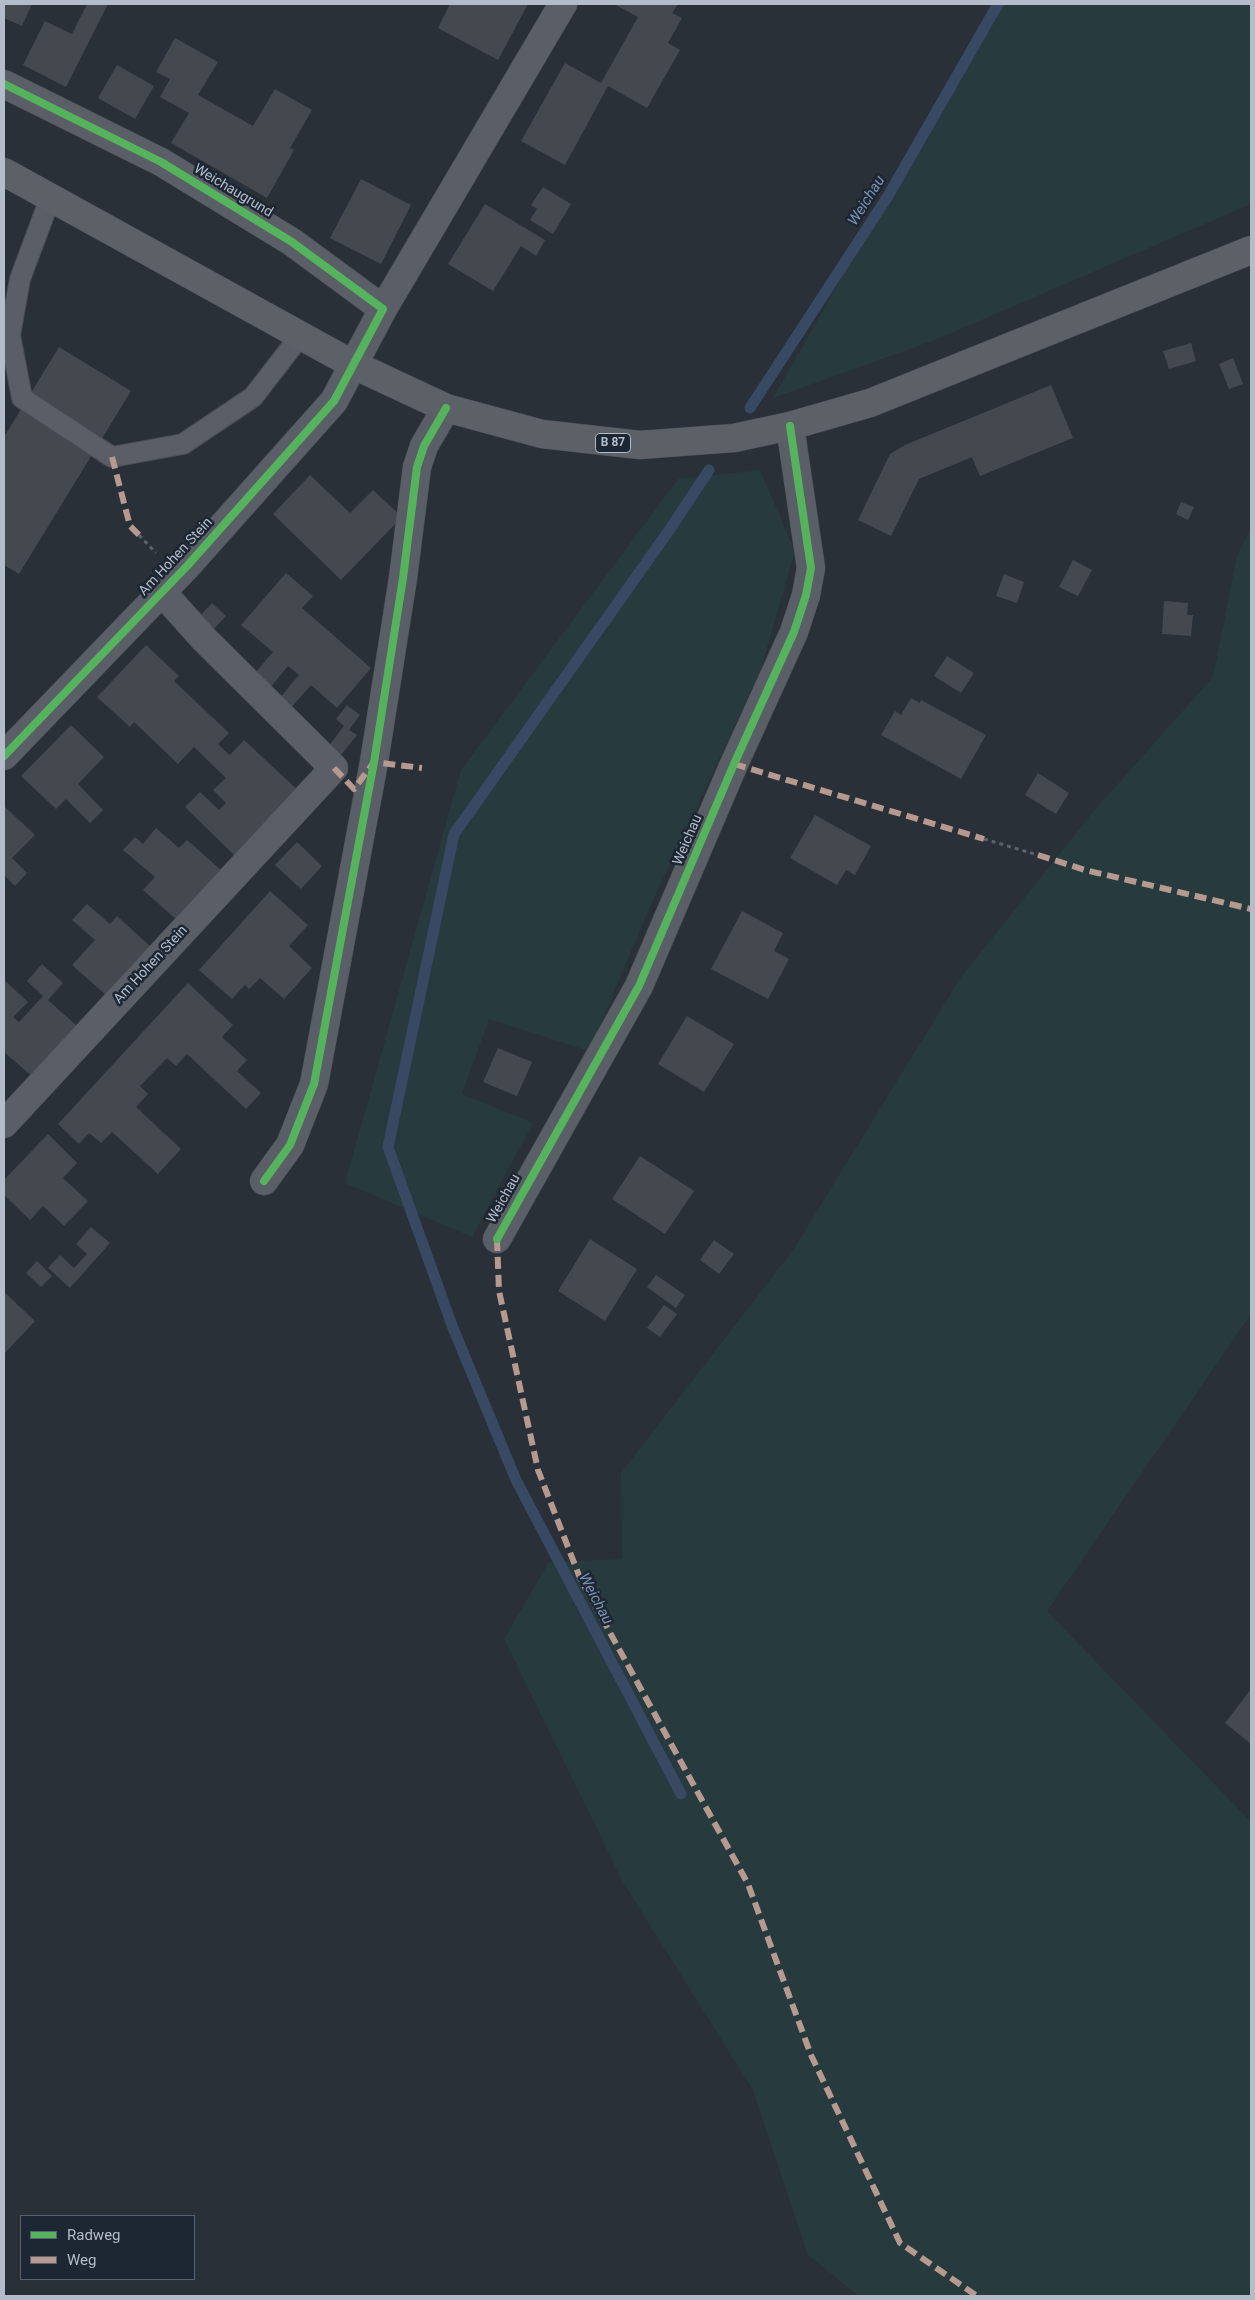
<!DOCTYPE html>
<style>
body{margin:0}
#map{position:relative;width:1255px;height:2300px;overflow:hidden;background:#2a3038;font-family:Roboto,sans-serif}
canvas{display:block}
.frame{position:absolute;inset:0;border:5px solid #b4bcc9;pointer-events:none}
.legend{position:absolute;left:20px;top:2215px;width:175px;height:65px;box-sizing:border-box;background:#1d2633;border:1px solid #59626f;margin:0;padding:6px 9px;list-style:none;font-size:15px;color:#b4bcc9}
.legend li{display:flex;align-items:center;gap:10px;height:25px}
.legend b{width:25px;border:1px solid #59626f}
</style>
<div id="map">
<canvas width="1255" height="2300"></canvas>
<div class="frame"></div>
<ul class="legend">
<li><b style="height:6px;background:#56b35d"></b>Radweg</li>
<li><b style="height:6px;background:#b69a8f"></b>Weg</li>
</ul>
</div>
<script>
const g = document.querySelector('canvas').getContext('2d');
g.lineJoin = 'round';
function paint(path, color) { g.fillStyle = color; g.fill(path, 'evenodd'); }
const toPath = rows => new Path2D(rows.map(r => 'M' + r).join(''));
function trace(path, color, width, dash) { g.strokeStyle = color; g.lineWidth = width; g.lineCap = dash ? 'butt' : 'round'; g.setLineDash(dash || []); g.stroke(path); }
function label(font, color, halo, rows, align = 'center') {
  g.font = font + ' Roboto,sans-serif'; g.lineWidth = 5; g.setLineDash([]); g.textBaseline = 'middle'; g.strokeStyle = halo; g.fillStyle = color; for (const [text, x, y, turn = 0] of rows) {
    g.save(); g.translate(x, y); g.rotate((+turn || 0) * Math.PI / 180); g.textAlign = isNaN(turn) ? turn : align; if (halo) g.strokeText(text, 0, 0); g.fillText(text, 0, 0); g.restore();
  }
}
const green = toPath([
 [998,4,1251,4,1251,204,935,340,773,398],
 [760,470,795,551,760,672,652,902,589,1051,489,1019,462,1094,533,1123,472,1237,345,1183,461,770,678,479],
 [1251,528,1251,1314,1047,1611,1251,1822,1251,2296,859,2296,808,2255,753,2090,623,1882,504,1639,549,1562,622,1559,621,1473,793,1250,961,977,1093,812,1213,677,1237,556]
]);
const stream = toPath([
 [750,408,888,196,998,4],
 [681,1794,516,1480,453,1328,388,1147,454,834,670,529,709,470]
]);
const building = toPath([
 [4,4,32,4,22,26,4,18],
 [87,4,108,4,66,87,23,65,45,21,72,34],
 [450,4,528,4,498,60,438,28],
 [614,4,678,4,672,13,682,18,668,43,680,50,647,108,608,86,565,165,521,141,565,63,601,83,638,17],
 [175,38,218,62,198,95,253,126,275,89,312,110,290,148,294,150,267,198,171,143,189,113,160,97,170,79,156,72],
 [117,65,154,86,135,119,98,98],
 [361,179,411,205,381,264,330,238],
 [543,187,571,204,553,234,530,220,537,209,531,205],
 [485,204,545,240,536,256,521,246,493,291,448,264],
 [1191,343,1196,361,1169,369,1163,351],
 [59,347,131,391,19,574,4,565,4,437],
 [1233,358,1243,384,1229,389,1219,364],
 [1051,385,1073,438,980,476,972,457,919,479,891,536,858,520,890,454,905,445],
 [310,475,350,513,373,490,402,517,341,580,273,514],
 [1181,502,1194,507,1188,520,1176,514],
 [1073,560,1092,570,1078,596,1059,587],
 [286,573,313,596,302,608,371,668,337,708,311,685,289,710,278,700,299,675,288,666,265,694,249,680,273,652,241,625],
 [1004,574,1024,582,1017,603,996,596],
 [1164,601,1188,603,1187,615,1193,615,1191,636,1162,634],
 [212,603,226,616,207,636,193,623],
 [146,645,179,676,174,681,229,733,218,744,225,751,230,755,244,740,301,793,238,859,185,807,200,792,219,810,226,803,213,790,226,778,194,747,178,764,134,722,130,727,97,697],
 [947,656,974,673,961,693,934,676],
 [911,698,920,703,921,700,986,735,961,779,881,735,895,711,901,715],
 [347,705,360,715,349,730,357,735,336,761,324,752,344,726,336,719],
 [71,725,104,757,78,784,103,810,90,823,66,799,56,809,21,776],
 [1038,773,1069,793,1056,814,1025,795],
 [4,806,35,835,12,858,27,873,15,886,4,875],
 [815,815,871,846,855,875,846,870,837,885,790,858],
 [156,828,179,848,187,840,221,870,177,920,143,890,155,877,123,850,135,837,143,844],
 [297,842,322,866,301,889,275,865],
 [270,891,308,925,289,946,312,968,284,999,260,978,249,989,245,985,232,999,199,970],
 [87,904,110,924,117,916,152,948,107,996,72,965,95,940,72,920],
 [742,911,783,933,774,951,789,959,768,999,711,969],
 [42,964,63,983,48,1000,78,1027,33,1077,5,1053,4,1055,4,980,28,1002,13,1017,19,1022,43,996,27,981],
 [188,983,233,1025,222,1037,247,1060,237,1071,261,1093,246,1109,187,1054,176,1066,167,1058,140,1086,148,1094,136,1107,181,1149,158,1174,112,1132,101,1143,89,1133,79,1144,58,1124],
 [687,1016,734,1044,704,1092,658,1064],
 [498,1048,532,1062,517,1096,483,1082],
 [48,1134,77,1163,63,1178,88,1201,64,1226,43,1206,30,1220,4,1195,4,1180],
 [640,1156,694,1191,665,1234,612,1199],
 [91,1227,110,1243,70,1288,48,1268,60,1255,74,1268,87,1254,76,1244],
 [590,1239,637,1269,605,1321,558,1291],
 [714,1240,734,1254,719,1274,700,1260],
 [37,1261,52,1276,41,1287,26,1273],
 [656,1275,685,1295,676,1308,647,1287],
 [4,1292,35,1321,4,1354],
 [664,1305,677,1314,660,1337,647,1328],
 [1251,1689,1251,1744,1225,1723]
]);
const path = toPath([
 [139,535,156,553],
 [984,839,1038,855]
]);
const lane = toPath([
 [51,196,20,279,10,335,22,398,112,457,183,444,253,397,301,335]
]);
const street = toPath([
 [4,84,161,162,292,242,383,309,334,401,187,566,4,756],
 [383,309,563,4],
 [4,1124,334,768,204,639,161,591],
 [264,1181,290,1145,314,1084,374,762,403,578,417,467,424,446,446,408],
 [497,1239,639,986,734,764,794,632,806,595,811,568,790,426]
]);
const primary = toPath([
 [4,172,354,365,446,408,542,434,640,445,734,438,790,426,870,403,1251,250]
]);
const quiet = toPath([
 [112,457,130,526,139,535],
 [734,764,984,839],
 [334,768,354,789,374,762,422,768],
 [1038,855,1085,870,1251,909],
 [497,1239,499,1291,538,1470,580,1578,748,1884,811,2055,900,2243,977,2296]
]);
const cycleway = toPath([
 [4,84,161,162,292,242,383,309,334,401,187,566,4,756],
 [264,1181,290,1145,314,1084,374,762,403,578,417,467,424,446,446,408],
 [497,1239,639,986,734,764,794,632,806,595,811,568,790,426]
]);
const shields = [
 [613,443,35]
];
const shieldNames = [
 ["B 87",613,443]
];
const streetNames = [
 ["Weichaugrund",233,191,31],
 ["Am Hohen Stein",176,557,-47],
 ["Weichau",688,840,-67],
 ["Am Hohen Stein",151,965,-47],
 ["Weichau",504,1199,-61]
];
const waterNames = [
 ["Weichau",867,201,-58],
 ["Weichau",595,1599,62]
];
paint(green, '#273a3e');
trace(stream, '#384963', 11);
paint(building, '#444950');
trace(lane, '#484c53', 22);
trace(street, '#484c53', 29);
trace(primary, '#484c55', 29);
trace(path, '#5d636a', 3, [4, 4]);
trace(lane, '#5a5e66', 20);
trace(street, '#5a5e66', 28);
trace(primary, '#5c6168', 28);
trace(quiet, '#b69a8f', 6, [12, 6]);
trace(cycleway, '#56b35d', 8);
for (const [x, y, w] of shields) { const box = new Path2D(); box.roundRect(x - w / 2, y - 9.5, w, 19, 4); g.fillStyle = '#1d2633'; g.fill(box); trace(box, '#b4bcc9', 1); }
label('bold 12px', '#b4bcc9', null, shieldNames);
label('14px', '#b4bcc9', '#1d2633', streetNames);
label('italic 15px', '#7c92b1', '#1d2633', waterNames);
</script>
